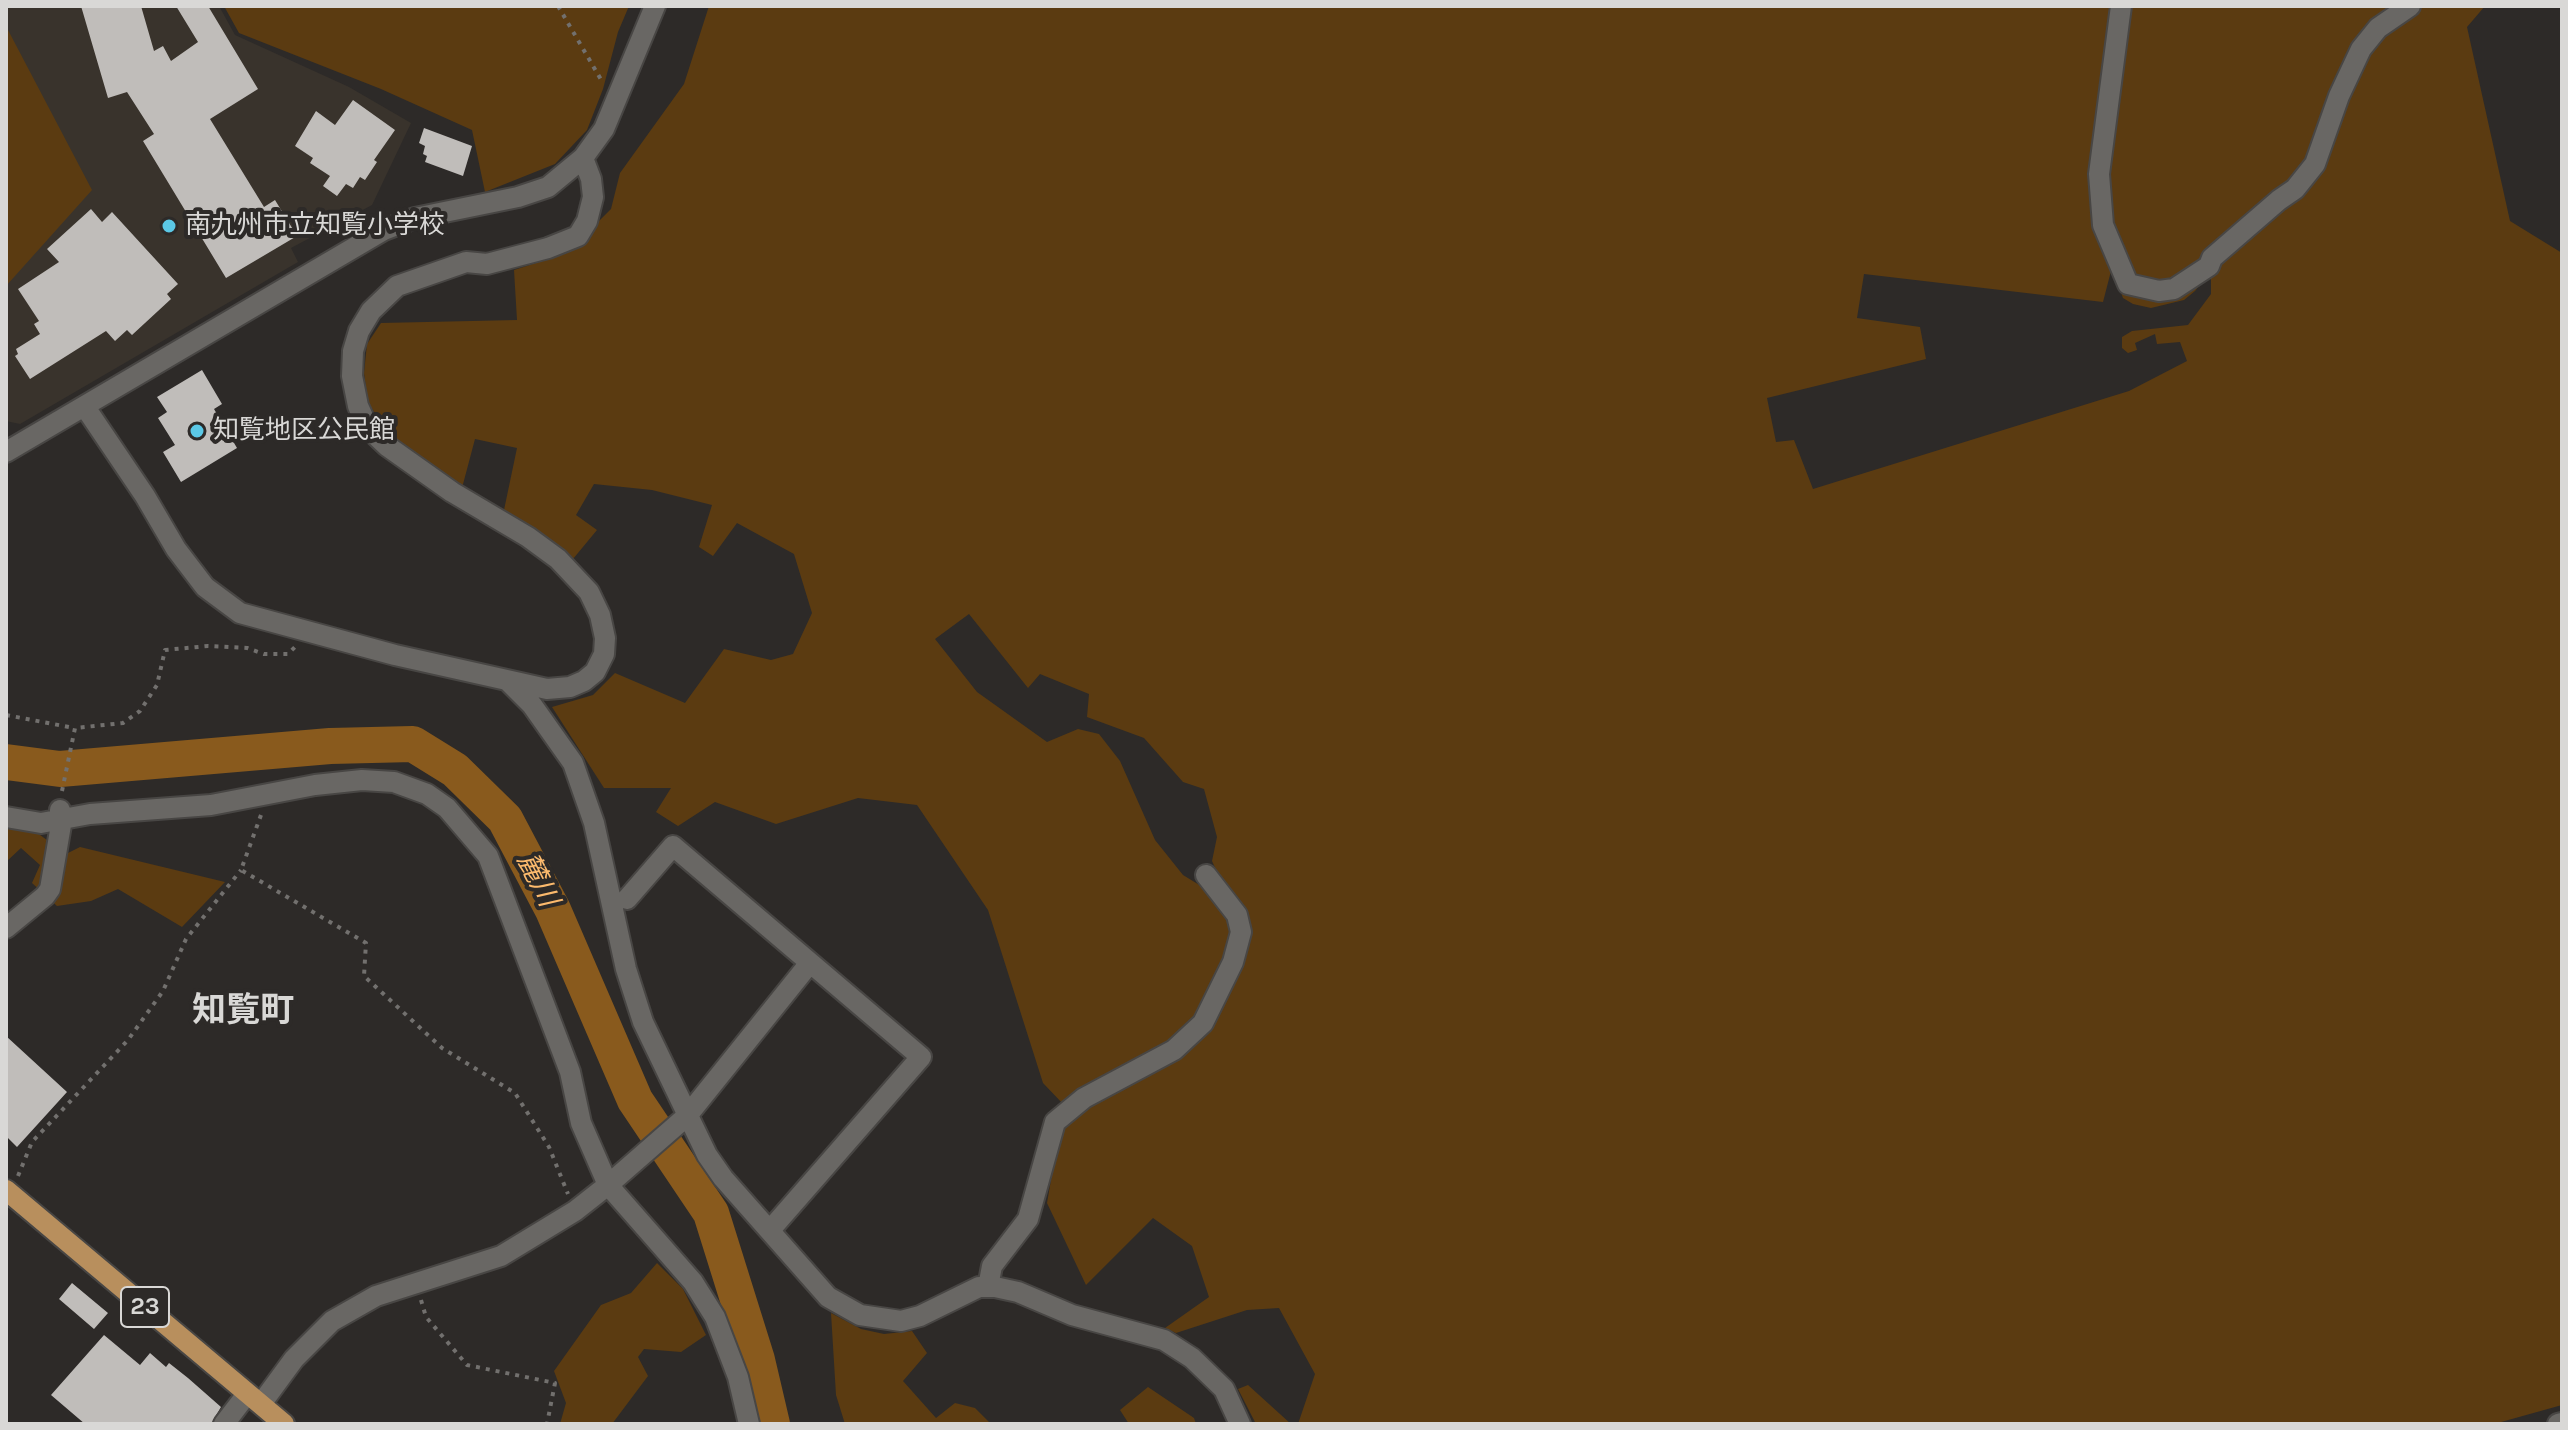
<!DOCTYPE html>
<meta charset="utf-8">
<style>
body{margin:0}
#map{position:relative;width:2568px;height:1430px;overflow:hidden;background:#2d2a28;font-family:Karla,sans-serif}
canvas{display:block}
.frame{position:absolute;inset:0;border:8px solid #d9d8d6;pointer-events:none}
</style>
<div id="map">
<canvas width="2568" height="1430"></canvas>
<div class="frame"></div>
</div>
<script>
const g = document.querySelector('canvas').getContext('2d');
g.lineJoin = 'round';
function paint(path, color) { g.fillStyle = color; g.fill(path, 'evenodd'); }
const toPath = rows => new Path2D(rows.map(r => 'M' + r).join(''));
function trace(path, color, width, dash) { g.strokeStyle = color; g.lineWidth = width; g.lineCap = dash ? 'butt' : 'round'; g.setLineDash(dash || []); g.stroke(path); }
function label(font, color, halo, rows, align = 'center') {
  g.font = font + ' Karla,"Noto Sans JP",sans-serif'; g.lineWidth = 8; g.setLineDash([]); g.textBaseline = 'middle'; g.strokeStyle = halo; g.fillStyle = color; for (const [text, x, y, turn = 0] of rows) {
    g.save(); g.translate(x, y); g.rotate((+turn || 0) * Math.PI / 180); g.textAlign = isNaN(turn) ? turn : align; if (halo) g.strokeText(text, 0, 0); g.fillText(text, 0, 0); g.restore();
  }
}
const built = toPath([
 [6,6,219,6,235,35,349,87,411,123,372,205,291,248,298,262,20,424,6,421]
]);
const green = toPath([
 [224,6,629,6,618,32,603,89,587,130,555,164,485,192,472,130,381,89,239,33],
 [709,6,2485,6,2467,27,2510,221,2562,253,2562,1405,2494,1424,1298,1424,1315,1374,1279,1308,1247,1310,1176,1333,1165,1328,1209,1297,1192,1246,1153,1218,1086,1285,1047,1203,1064,1105,1043,1083,988,910,917,805,858,798,776,824,715,802,678,826,656,812,671,788,604,788,552,707,593,695,615,673,685,703,724,649,771,660,793,654,812,613,794,554,737,523,713,556,699,547,712,505,652,490,594,484,576,515,597,530,573,559,504,510,517,448,475,439,462,488,387,433,368,402,364,373,367,344,381,323,517,320,514,270,567,253,611,209,620,173,684,84],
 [2118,244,2117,282,2123,298,2133,304,2151,308,2184,300,2195,291,2202,282,2201,256,2211,249,2211,294,2188,325,2132,331,2122,337,2122,348,2128,353,2137,350,2135,343,2155,334,2157,344,2180,342,2187,361,2129,391,1813,489,1794,440,1776,442,1767,398,1926,359,1920,327,1857,318,1864,274,2103,302],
 [969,614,1028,688,1040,674,1089,694,1087,717,1144,738,1183,782,1204,789,1217,837,1212,861,1232,905,1183,875,1155,840,1120,761,1099,734,1078,729,1047,742,977,692,935,639],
 [6,30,8,30,92,190,6,286],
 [6,827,36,832,66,854,80,847,225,882,182,927,118,889,91,901,57,906,32,883,40,865,21,848,6,862],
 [657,1263,683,1289,706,1335,681,1352,644,1349,638,1357,648,1376,612,1424,560,1424,566,1403,554,1371,601,1305,631,1293],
 [831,1313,861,1329,884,1334,912,1331,927,1353,903,1381,936,1418,955,1403,975,1408,991,1424,845,1424,836,1395],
 [1248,1385,1291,1424,1256,1424,1238,1389],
 [1148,1387,1194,1418,1196,1424,1129,1424,1120,1410]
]);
const river = toPath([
 [6,762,60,769,330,746,413,744,455,770,505,819,553,910,635,1100,711,1213,757,1360,772,1424]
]);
const building = toPath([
 [81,6,141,6,154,51,163,46,171,61,198,42,176,6,208,6,258,89,210,119,264,207,275,200,297,236,226,278,143,141,154,134,127,92,108,98],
 [353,100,395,130,374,160,377,162,365,180,360,177,353,188,346,184,337,196,323,186,330,176,310,163,313,158,295,146,316,111,335,125],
 [424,128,472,146,463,176,425,162,427,156,423,154,425,146,419,143],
 [91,209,102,222,112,212,178,284,167,294,171,299,132,335,127,330,115,341,106,331,30,379,15,356,18,354,16,349,40,334,34,324,39,321,18,289,59,262,47,249],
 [202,370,222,404,214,409,237,448,181,482,163,452,175,445,158,418,167,412,157,397],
 [6,1036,67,1092,17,1147,6,1136],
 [72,1283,108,1313,94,1329,59,1299],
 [104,1335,140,1365,150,1353,166,1367,169,1363,188,1378,221,1407,211,1424,85,1424,51,1395]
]);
const path = toPath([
 [558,6,603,83],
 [6,715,74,728],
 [62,791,75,728,123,723,140,711,157,685,165,650,208,646,247,648,264,654,288,654,295,647],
 [261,815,241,870,366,943,364,976,442,1048,515,1093,549,1147,568,1194],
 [18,1176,32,1142,128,1040,163,991,186,939,241,870],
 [421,1300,426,1317,467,1365,555,1383,547,1424]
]);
const minor = toPath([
 [2121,6,2099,174,2103,225,2128,284,2159,291,2174,289,2209,266,2212,258,2279,200,2295,189,2315,164,2339,96,2361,49,2378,28,2410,6],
 [85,407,145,496,176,549,205,587,240,613,395,655,547,689,570,687,584,681,595,672,604,654,605,638,600,615,589,592,558,559,528,537,452,492,387,446,368,428,358,406,352,376,353,351,359,331,371,311,397,286,466,262,487,264,548,248,578,236,587,221,593,197,591,179,583,158],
 [6,452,384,230,415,218,518,197,548,187,583,158,604,129,655,6],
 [509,682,532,705,573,763,594,823,626,969,643,1022,707,1155,723,1178,828,1297,860,1315,901,1321,920,1316,979,1287,995,1287,1018,1292,1072,1315,1164,1340,1192,1358,1224,1389,1240,1424],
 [6,817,41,823,90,814,211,805,315,785,362,780,394,782,427,794,447,808,488,856,570,1072,581,1123,608,1185,693,1282,715,1317,738,1377,749,1424],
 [627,899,673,846,921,1057,771,1229],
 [6,928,45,896,50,889,62,819,60,810],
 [988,1287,992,1266,1028,1219,1055,1122,1084,1098,1174,1050,1203,1023,1233,962,1241,932,1237,915,1206,875],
 [261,1404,294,1359,332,1321,376,1296,501,1256,575,1211,608,1185,687,1116,809,964],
 [224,1424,247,1394],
 [2558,1424,2562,1423]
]);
const major = toPath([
 [6,1190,284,1424]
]);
const markers = [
 [169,226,8,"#5bc8e6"],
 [197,431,8,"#5bc8e6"]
];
const shields = [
 [145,1307,48]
];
const shieldNames = [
 ["23",145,1307]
];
const poiNames = [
 ["南九州市立知覧小学校",185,226],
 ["知覧地区公民館",213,431]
];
const waterNames = [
 ["麓川",537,880,63]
];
const districtNames = [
 ["知覧町",243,1011]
];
paint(built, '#39332c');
paint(green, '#5b3b11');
trace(river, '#895a1d', 36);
paint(building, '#c0bdba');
trace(minor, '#484644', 24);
trace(major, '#484644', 24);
trace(path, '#72706e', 4, [4, 6]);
trace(minor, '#696764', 20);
trace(major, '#b88f5d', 20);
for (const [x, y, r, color] of markers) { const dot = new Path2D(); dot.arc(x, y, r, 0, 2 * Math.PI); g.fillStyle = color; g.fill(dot); trace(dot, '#2d2a28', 3); }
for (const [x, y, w] of shields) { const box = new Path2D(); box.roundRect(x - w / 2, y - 20, w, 40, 6); g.fillStyle = '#2d2a28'; g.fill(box); trace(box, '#d9d8d6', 2); }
label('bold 24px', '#d9d8d6', null, shieldNames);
label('26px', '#d9d8d6', '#2d2a28', poiNames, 'left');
label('italic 28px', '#fcba6d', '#2d2a28', waterNames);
label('bold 34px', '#d9d8d6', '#2d2a28', districtNames);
</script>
